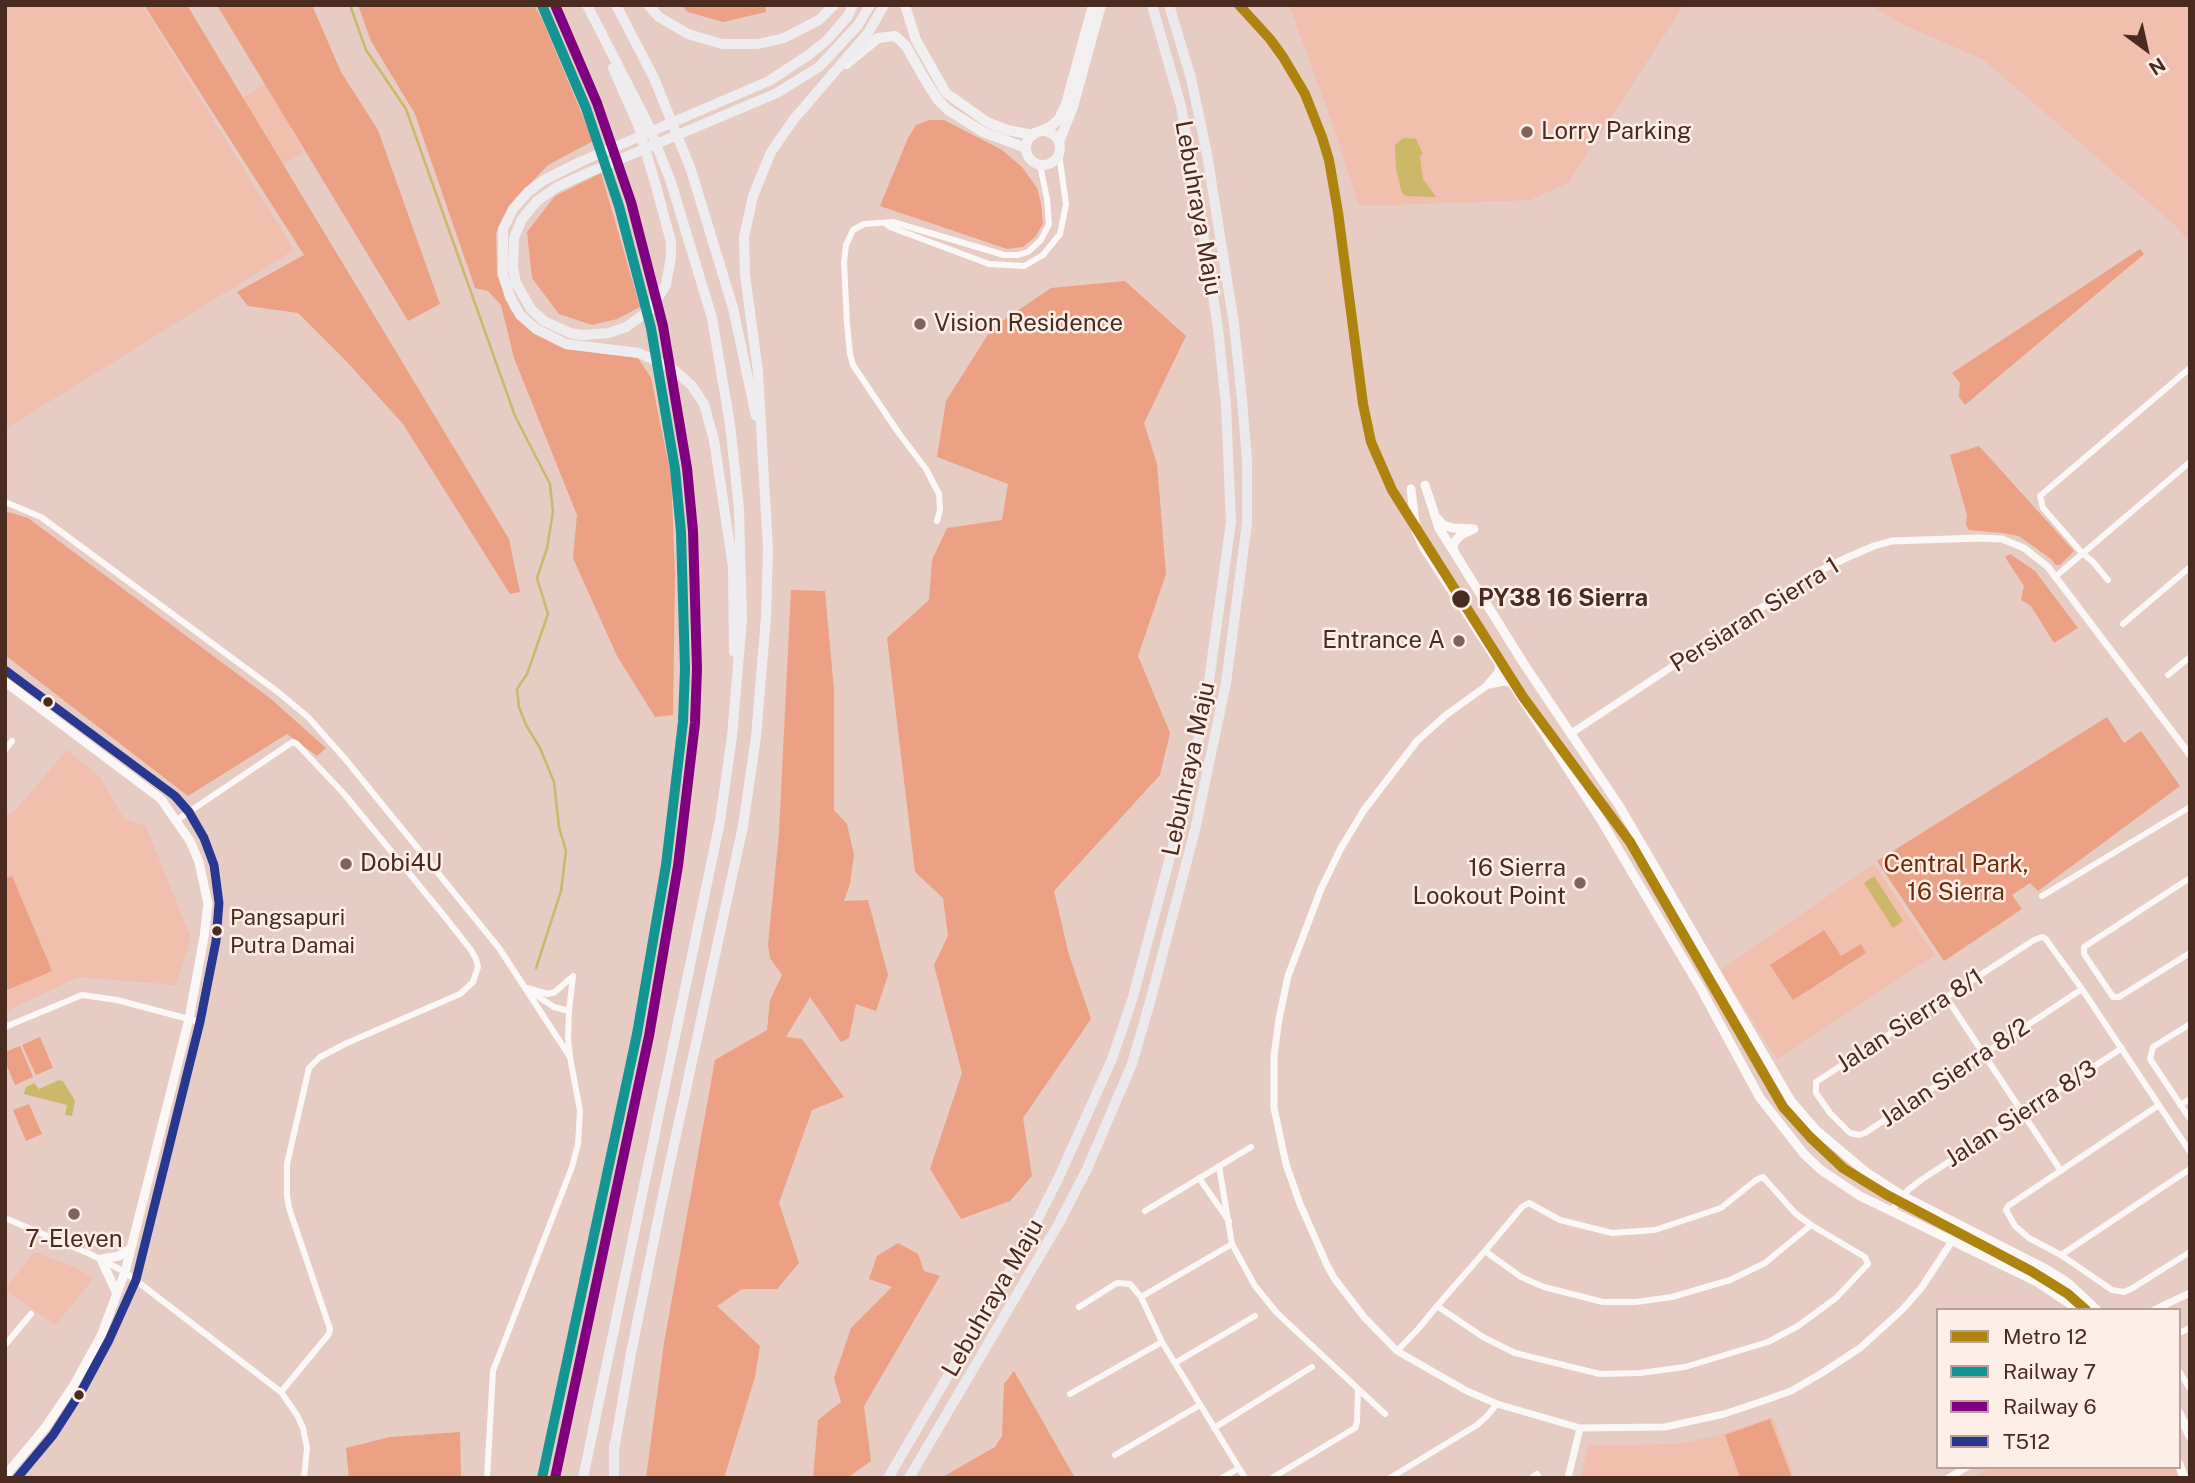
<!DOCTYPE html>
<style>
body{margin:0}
#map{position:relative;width:2195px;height:1483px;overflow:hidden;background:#e6ccc3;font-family:"Public Sans",sans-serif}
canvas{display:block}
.frame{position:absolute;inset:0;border:7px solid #4a2b20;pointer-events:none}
.legend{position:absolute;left:1936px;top:1308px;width:245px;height:161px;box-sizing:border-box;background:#feeee8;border:2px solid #b6a098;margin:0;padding:9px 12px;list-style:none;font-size:21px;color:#4a2b20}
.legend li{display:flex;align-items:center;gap:14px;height:35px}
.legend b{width:35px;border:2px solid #b6a098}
.north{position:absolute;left:2111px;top:14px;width:70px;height:70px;-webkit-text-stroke:5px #feeee8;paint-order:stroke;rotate:147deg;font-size:19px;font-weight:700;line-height:28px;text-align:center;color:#4a2b20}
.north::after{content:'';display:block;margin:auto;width:24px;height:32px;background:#4a2b20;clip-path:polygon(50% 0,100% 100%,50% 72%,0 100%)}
</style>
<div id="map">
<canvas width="2195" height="1483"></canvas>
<div class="frame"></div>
<ul class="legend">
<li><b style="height:9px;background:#ae840e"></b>Metro 12</li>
<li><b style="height:9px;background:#139593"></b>Railway 7</li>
<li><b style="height:9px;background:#800080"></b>Railway 6</li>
<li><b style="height:9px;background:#283890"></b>T512</li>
</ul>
<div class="north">N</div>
</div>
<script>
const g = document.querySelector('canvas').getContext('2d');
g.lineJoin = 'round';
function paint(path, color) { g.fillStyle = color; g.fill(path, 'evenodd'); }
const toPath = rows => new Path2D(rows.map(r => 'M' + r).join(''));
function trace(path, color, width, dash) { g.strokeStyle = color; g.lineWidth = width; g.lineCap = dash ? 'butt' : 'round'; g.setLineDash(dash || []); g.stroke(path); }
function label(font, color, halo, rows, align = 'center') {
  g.font = font + ' "Public Sans",sans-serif'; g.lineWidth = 5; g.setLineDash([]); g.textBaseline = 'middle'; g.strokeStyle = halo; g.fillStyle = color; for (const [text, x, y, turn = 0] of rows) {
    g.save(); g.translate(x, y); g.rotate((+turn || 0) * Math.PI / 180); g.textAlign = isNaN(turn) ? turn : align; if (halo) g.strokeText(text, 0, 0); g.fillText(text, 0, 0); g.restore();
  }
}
const built = toPath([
 [5,5,142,5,294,250,5,429],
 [1289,5,1684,5,1568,183,1530,200,1359,206,1333,125],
 [1870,5,2190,5,2190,242,2176,226,1984,60,1902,24],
 [271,81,297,125,290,129,304,152,281,166,241,99],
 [67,750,99,776,124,819,146,826,191,938,176,985,78,977,5,1012,5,813,13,813],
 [1874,864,1935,955,1777,1059,1721,970],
 [34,1252,72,1266,94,1278,55,1325,5,1290],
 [1773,1417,1794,1478,1581,1478,1589,1446,1676,1444,1717,1436],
 [1991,1467,2175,1467,2178,1478,1971,1478]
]);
const green = toPath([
 [144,5,187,5,509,539,520,592,510,594,403,424,347,362,298,313,248,306,237,292,304,255],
 [217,5,312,5,341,72,378,130,440,304,408,321],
 [358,5,534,5,542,19,593,141,548,165,516,198,496,233,497,275,511,310,531,330,565,349,638,358,651,378,671,476,675,577,673,715,655,717,617,656,573,558,577,515,514,358,501,305,488,291,475,288,415,114,371,41],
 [681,5,765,5,766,12,723,22,688,12],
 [930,120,944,120,1002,150,1022,167,1037,188,1041,203,1043,224,1035,237,1023,247,1007,249,880,206,908,138,916,125],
 [601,173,640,307,617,319,592,325,559,314,532,278,527,232,555,196],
 [2140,249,2144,254,1965,405,1959,397,1960,383,1952,373],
 [1125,281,1186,336,1144,423,1157,464,1166,574,1138,656,1170,733,1160,775,1054,891,1069,955,1091,1019,1023,1118,1032,1176,1010,1201,961,1219,930,1169,962,1073,934,965,948,936,943,898,915,872,887,638,929,600,932,560,947,528,1002,520,1008,484,937,457,946,401,992,328,1051,288],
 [1979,446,2074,551,2060,565,2056,565,2051,559,2019,536,2002,533,1969,530,1966,525,1967,515,1950,455],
 [5,511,28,518,271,699,326,748,317,756,287,734,188,796,5,655],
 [2010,554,2035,571,2078,628,2054,643,2031,606,2021,600,2024,586,2005,557],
 [791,590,825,591,834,691,834,810,847,824,854,855,850,884,844,901,868,900,888,975,876,1011,856,1004,849,1038,841,1042,810,997,786,1037,802,1039,844,1097,812,1110,779,1203,799,1263,777,1289,742,1289,717,1306,760,1346,755,1377,724,1478,646,1478,664,1343,715,1060,767,1030,770,1000,782,975,770,958,768,945,779,833],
 [2107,717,2124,743,2141,731,2180,786,2038,891,2030,883,2012,895,2022,909,1944,961,1877,861],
 [12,876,52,971,7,990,5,879],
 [1824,930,1841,956,1861,944,1866,953,1793,1000,1770,965],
 [40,1037,53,1068,36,1075,22,1045],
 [20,1046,33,1077,15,1085,5,1061,5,1052],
 [29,1104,42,1134,26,1141,13,1110],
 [898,1243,918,1254,924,1271,940,1276,864,1406,871,1461,847,1478,813,1478,818,1420,841,1402,834,1378,851,1328,892,1287,869,1279,877,1256],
 [1014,1371,1075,1478,941,1478,995,1447,1002,1436,1004,1384],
 [1770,1419,1792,1478,1740,1478,1725,1435],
 [460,1432,461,1478,349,1478,346,1448,390,1437]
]);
const water = toPath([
 [1403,138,1416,139,1423,154,1420,156,1423,179,1436,197,1406,196,1402,193,1396,169,1395,145],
 [1874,876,1903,921,1893,928,1864,883],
 [59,1080,63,1081,75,1101,72,1116,65,1115,67,1105,24,1094,26,1087,34,1083,39,1089]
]);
const stream = toPath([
 [350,5,366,50,406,109,515,416,550,484,553,512,547,548,537,578,548,614,527,674,517,689,519,707,526,725,540,748,554,782,559,827,566,851,561,891,536,968]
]);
const minor = toPath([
 [885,223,890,227,989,264,1024,266,1043,255,1060,234,1066,204,1059,154],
 [5,502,41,517,278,692,308,717,346,760,499,948,570,1057],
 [937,521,940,510,939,494,926,469,898,432,853,365,850,354,847,323,844,262,846,245,853,230,864,224,893,222,1004,255,1018,255,1028,252,1041,240,1049,224,1047,199,1040,165],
 [2055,577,2190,462],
 [2108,580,2093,562,2082,553,2043,508,2040,496,2190,368],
 [2123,624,2190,567],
 [2168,675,2190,657],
 [5,750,12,741],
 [177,820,288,745,293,742,297,744,345,795,445,917,471,950,476,959,478,967,473,982,460,994,347,1043,320,1057,309,1068,287,1164,287,1196,289,1208,330,1329,329,1334,281,1392],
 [2190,878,2084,947,2084,954,2113,997,2119,997,2190,953],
 [2042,896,2190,807],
 [527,988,548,994,555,992,573,976],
 [2082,989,1865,1133,1859,1135,1850,1133,1830,1113,1816,1093,1816,1082,2034,940,2042,937,2045,938,2082,989,2190,1152],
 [531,992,554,1007,569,1011],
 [1946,997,2061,1171],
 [2190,1024,2153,1047,2150,1059,2190,1119],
 [5,1027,82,995,117,1000,200,1022],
 [2159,1105,2008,1206,2006,1210,2015,1226,2029,1238,2061,1255,2112,1290,2124,1292,2131,1289,2190,1252],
 [2180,1105,2190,1099],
 [1219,1166,1232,1244,1255,1286,1277,1313,1385,1414],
 [1199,1178,1229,1221],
 [1145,1211,1251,1147],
 [1891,1211,1908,1190,1921,1180,2122,1048],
 [5,1218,90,1254,125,1272,281,1392,297,1415,303,1428,307,1448,304,1478],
 [1485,1251,1521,1277,1544,1287,1603,1302,1636,1302,1672,1297,1730,1280,1765,1263,1811,1225],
 [2061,1255,2190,1169],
 [1141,1297,1232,1244],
 [1079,1307,1117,1283,1130,1284,1141,1297,1162,1342,1245,1478],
 [2179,1333,2190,1328],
 [5,1345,31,1314],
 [1397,1351,1419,1328,1437,1306,1485,1251,1522,1207,1529,1203,1560,1220,1612,1233,1655,1230,1721,1208,1756,1180,1763,1177,1795,1213,1811,1225,1865,1257,1868,1264,1836,1298,1798,1326,1768,1342,1685,1367,1640,1373,1600,1374,1515,1353,1483,1337,1437,1306],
 [1175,1363,1255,1316],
 [2179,1371,2190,1389],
 [1070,1394,1162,1342],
 [1214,1428,1312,1367],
 [1115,1455,1200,1405],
 [487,1478,493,1371,572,1167,578,1144,580,1111,570,1057,568,1038,569,1011,573,976],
 [1222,1478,1239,1468],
 [1272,1478,1355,1428,1357,1422,1358,1389],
 [1390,1478,1477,1425,1487,1416,1497,1404],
 [1531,1478,1537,1474,1539,1478]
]);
const tertiary = toPath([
 [1489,684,1446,715,1417,741,1364,810,1341,848,1321,889,1288,976,1279,1019,1274,1056,1274,1108,1286,1164,1300,1204,1327,1265,1334,1278,1364,1317,1397,1351,1467,1391,1497,1404,1580,1428,1665,1427,1724,1414,1757,1403,1791,1391,1822,1373,1860,1348,1902,1310,1922,1287,1952,1241],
 [1570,734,1811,575,1846,558,1874,546,1892,541,1980,538,2002,539,2024,548,2048,567,2190,755],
 [2154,1310,2190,1293],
 [1568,1478,1580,1428],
 [1948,1478,1967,1467]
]);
const secondary = toPath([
 [1425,485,1439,528,1524,664,1620,807,1791,1101,1816,1130,1866,1172,1903,1196,2046,1269,2067,1282,2097,1310],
 [1411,489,1416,531,1424,548,1601,820,1701,989,1760,1098,1804,1154,1821,1170,1860,1196,2037,1282,2079,1310],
 [1437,518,1443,525,1453,528,1474,529,1461,535,1456,540,1453,545,1454,552],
 [1500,665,1499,672,1489,684,1504,681,1512,683],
 [5,670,175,796,189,812,204,838,214,865,219,903,216,941,200,1022,136,1280,109,1340,82,1390,53,1435,17,1478],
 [5,682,161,799,190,841,199,862,208,904,204,937,189,1019,125,1272,101,1336,74,1385,45,1428,5,1476],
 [117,1294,101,1259,119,1256,131,1248],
 [2179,1413,2190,1436],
 [2179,1464,2184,1478]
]);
const primary = toPath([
 [905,5,916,40,946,93,987,122,1007,130,1033,135],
 [846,64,878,38,895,36,906,46,927,83,938,100,948,110,983,132,1026,148],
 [1040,131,1050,127,1059,119,1066,104,1093,5],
 '1026 148a17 17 0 1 1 34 0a17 17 0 1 1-34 0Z',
 [1059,142,1073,107,1101,5]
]);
const trunk = toPath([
 [616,5,654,78,691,170,733,308,756,416],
 [648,5,659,17,688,34,722,44,758,44,784,38,819,20,834,5],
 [613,68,638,125,656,186,671,242,671,257,666,285,651,309,626,327,609,333,582,335,570,333,544,321,531,309,516,283,513,268,514,238,522,219,537,201,557,187,585,174,777,93,819,67,858,25,870,5],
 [734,652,733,567,714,440,704,404,692,386,672,368,639,353,566,344,536,329,520,315,510,297,503,274,503,229,513,209,528,192,544,180,580,162,769,81,810,54,828,39,848,16,853,5],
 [614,1450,631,1353,662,1200,743,826,756,737,766,617,768,550,758,372,745,275,744,237,753,196,771,152,794,119,868,33,884,5],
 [583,1478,720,821,732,736,742,620,739,509,730,424,712,318,670,179,647,122,587,5]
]);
const motorway = toPath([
 [614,1478,614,1445],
 [888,1478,1024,1246,1059,1177,1112,1059,1133,997,1179,823,1197,746,1209,681,1231,522,1226,405,1218,329,1207,255,1181,106,1152,5],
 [909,1478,1059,1223,1087,1169,1132,1064,1150,1002,1195,830,1226,683,1247,523,1247,459,1242,400,1234,324,1207,154,1191,78,1169,5]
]);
const bus1 = toPath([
 [5,670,175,796,189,812,204,838,214,865,219,903,216,941,200,1022,136,1280,109,1340,82,1390,53,1435,17,1478]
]);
const rail1 = toPath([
 [542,1478,637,1034,666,865,683,722,685,669,681,532,675,469,651,328,619,206,586,108,542,5]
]);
const rail2 = toPath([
 [555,1478,649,1036,678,866,695,723,697,669,693,531,687,468,663,326,631,202,597,103,555,5]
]);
const metro1 = toPath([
 [1239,5,1270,39,1283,57,1305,94,1322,137,1329,160,1338,212,1363,404,1371,442,1392,490,1523,697,1630,842,1783,1107,1810,1137,1843,1168,1887,1195,2031,1271,2068,1294,2086,1310]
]);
const markers = [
 [1527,132,7,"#816359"],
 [920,324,7,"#816359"],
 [1461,599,10,"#4a2b20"],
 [1459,641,7,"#816359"],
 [48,702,6,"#4a2b20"],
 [346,864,7,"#816359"],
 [1580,883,7,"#816359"],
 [217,931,6,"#4a2b20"],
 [74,1214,7,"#816359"],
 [79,1395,6,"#4a2b20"]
];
const busNames = [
 ["Pangsapuri",230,918],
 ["Putra Damai",230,946]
];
const poiNames = [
 ["Lorry Parking",1541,132],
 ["Vision Residence",934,324],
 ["Entrance A",1445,641,"right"],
 ["Dobi4U",360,864],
 ["16 Sierra",1566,869,"right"],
 ["Lookout Point",1566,897,"right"],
 ["7-Eleven",74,1240,"center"]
];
const streetNames = [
 ["Lebuhraya Maju",1198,208,80],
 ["Persiaran Sierra 1",1755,615,-32],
 ["Lebuhraya Maju",1189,769,-78],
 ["Jalan Sierra 8/1",1910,1021,-33],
 ["Jalan Sierra 8/2",1955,1073,-34],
 ["Jalan Sierra 8/3",2021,1114,-33],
 ["Lebuhraya Maju",993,1298,-60]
];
const stopNames = [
 ["PY38 16 Sierra",1478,599]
];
const parkNames = [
 ["Central Park,",1956,865],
 ["16 Sierra",1956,893]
];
paint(built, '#f0bfad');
paint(green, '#eca084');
paint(water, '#cbb869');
trace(stream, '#cbb869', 2.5);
trace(minor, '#fbf7f6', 6);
trace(tertiary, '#fbf7f6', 7);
trace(secondary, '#fbf7f6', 9);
trace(primary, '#f2eff1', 10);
trace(trunk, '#efecef', 10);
trace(motorway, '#ece9ed', 10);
trace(bus1, '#283890', 9);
trace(rail1, '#139593', 10);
trace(rail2, '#800080', 10);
trace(metro1, '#ae840e', 10);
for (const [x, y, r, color] of markers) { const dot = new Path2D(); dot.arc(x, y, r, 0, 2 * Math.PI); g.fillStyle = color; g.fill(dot); trace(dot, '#feeee8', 2.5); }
label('22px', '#4a2b20', '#feeee8', busNames, 'left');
label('24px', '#4a2b20', '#feeee8', poiNames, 'left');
label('24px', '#4a2b20', '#feeee8', streetNames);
label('bold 24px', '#4a2b20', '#feeee8', stopNames, 'left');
label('24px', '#732806', '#feeee8', parkNames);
</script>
